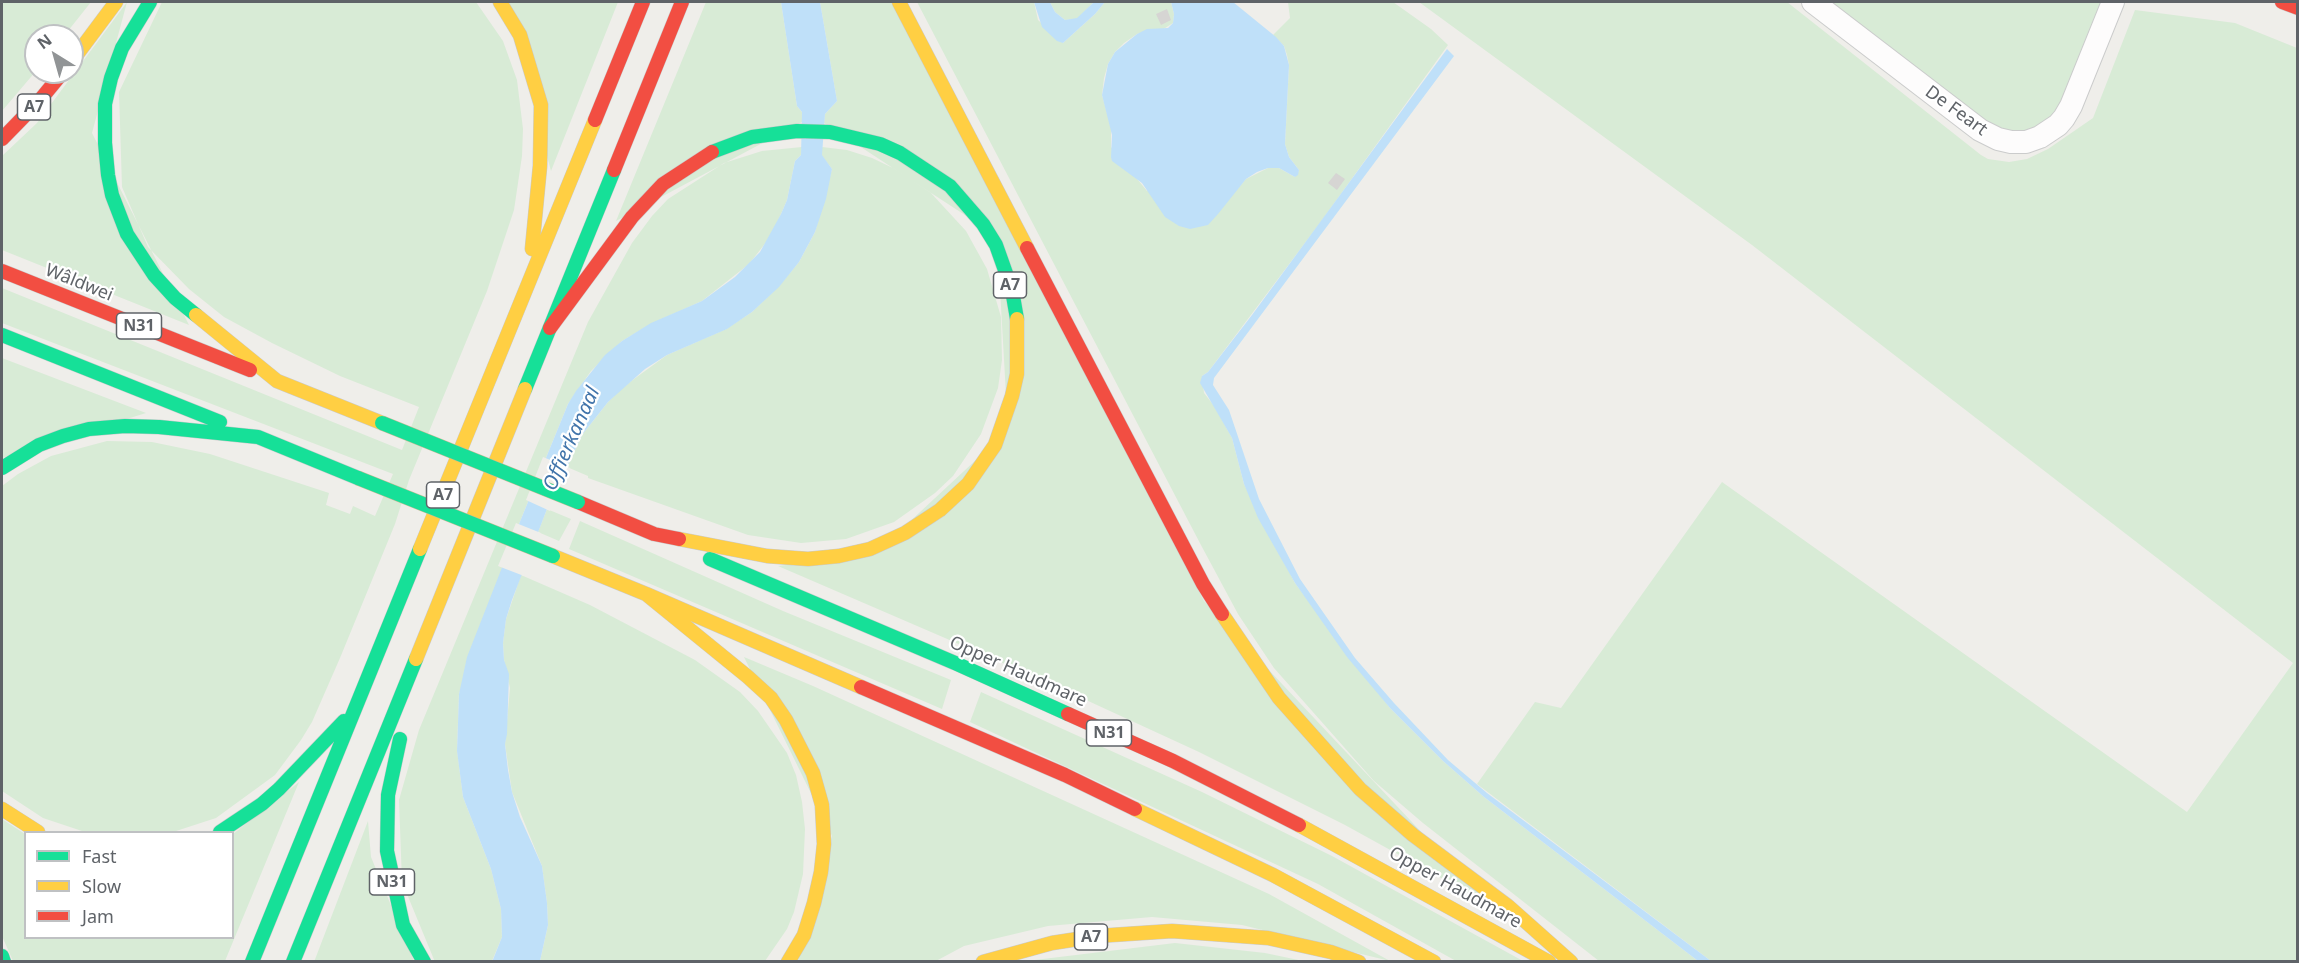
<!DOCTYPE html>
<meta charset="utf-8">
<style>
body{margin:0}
#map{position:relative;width:2299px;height:963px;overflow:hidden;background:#efeeea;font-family:"Noto Sans",sans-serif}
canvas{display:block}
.frame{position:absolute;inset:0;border:3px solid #5f6368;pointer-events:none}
.legend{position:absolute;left:24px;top:831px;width:210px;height:108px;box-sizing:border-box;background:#fff;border:2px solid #bfc1c3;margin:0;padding:8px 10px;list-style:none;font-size:18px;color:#5f6368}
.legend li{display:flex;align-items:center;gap:12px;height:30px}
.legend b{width:30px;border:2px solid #bfc1c3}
.north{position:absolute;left:24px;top:24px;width:60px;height:60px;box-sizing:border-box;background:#fff;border:2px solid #bfc1c3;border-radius:50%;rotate:323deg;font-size:16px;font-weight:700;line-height:24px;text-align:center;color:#5f6368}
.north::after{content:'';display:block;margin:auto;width:21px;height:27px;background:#919496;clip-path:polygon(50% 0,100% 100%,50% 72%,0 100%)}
</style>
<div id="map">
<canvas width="2299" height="963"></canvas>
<div class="frame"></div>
<ul class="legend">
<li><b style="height:8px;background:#16e098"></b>Fast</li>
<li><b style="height:8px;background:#ffcf43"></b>Slow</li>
<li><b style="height:8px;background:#f24e42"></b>Jam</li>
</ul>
<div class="north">N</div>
</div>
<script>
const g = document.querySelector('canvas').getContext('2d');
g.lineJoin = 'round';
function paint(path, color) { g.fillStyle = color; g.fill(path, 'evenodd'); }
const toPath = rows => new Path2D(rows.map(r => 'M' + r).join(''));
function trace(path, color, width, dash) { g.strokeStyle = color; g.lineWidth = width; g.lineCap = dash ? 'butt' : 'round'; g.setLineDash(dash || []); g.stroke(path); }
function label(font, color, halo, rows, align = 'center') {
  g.font = font + ' "Noto Sans",sans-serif'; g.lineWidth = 4.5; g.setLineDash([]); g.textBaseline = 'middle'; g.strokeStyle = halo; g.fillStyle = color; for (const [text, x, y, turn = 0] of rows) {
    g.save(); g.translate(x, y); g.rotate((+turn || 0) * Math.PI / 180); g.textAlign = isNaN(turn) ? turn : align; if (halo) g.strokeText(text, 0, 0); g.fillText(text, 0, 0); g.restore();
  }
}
const green = toPath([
 [2,2,91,2,64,36,36,36,36,71,2,111],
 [127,2,92,133,189,325,2,250,2,156,37,123],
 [162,2,476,2,503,41,517,80,523,129,522,156,514,210,487,291,409,480,395,524,340,658,312,722,301,740,275,775,216,818,173,832,85,832,43,818,2,791,2,486,18,474,51,456,107,441,152,442,210,454,329,493,326,505,350,514,353,506,375,516,393,474,2,323,2,288,402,450,419,407,340,376,272,343,224,317,189,289,148,247,122,187,119,92],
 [506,2,618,2,551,171],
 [706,2,781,2,797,106,802,112,802,122,616,221],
 [820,2,891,2,1204,601,1490,905,1345,825,1199,752,1047,682,778,566,875,554,1008,430,997,236,824,123,825,114,837,101],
 [917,2,1034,2,1038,20,1063,43,1095,14,1105,2,1171,2,1174,14,1173,23,1162,30,1154,29,1137,34,1124,43,1115,52,1108,64,1104,78,1102,95,1111,127,1111,147,1147,191,1235,191,1246,179,1268,168,1279,168,1295,177,1299,170,1289,157,1285,144,1289,65,1287,55,1284,46,1273,35,1290,18,1288,2,1393,2,1431,29,1448,45,1320,223,1208,372,1202,376,1204,393,1215,407,1232,438,1244,484,1295,583,1390,708,1443,761,1484,797,1698,961,1599,961,1423,823,1374,781,1274,668,1238,614,1202,547],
 [1050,2,1094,2,1077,19,1065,20,1055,12],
 [1419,2,1787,2,1981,155,1988,159,2009,162,2027,159,2048,149,2093,118,2135,10,2235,23,2297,48,2297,961,1711,961,1477,784,1535,702,1561,708,1722,482,2187,812,2293,663,1752,245],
 [1824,2,2105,2,2061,111,2034,132,2003,134],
 [802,147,801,155,795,161,787,200,781,214,771,236,749,264,702,301,651,324,622,341,591,371,568,404,519,524,459,694,457,750,463,797,491,869,501,909,502,937,492,961,435,962,402,882,399,800,419,730,588,322,632,243,652,216,668,199,724,163,762,151],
 [822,147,847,150,872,158,893,168,931,193,966,231,987,269,1001,317,1002,360,998,388,981,434,953,476,935,493,894,522,846,539,801,543,748,535,588,478,588,476,567,467,582,435,608,402,623,387,667,355,726,329,752,312,778,287,799,262,815,232,832,169,822,156],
 [2,358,146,413,2,458],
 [547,509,571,519,559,541,538,532],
 [580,521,783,611,951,680,942,709,569,549],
 [521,575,590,605,695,660,740,692,758,711,787,753,796,775,802,802,805,829,803,874,794,912,787,929,765,961,540,961,548,925,547,903,542,866,512,792,505,744,510,688,504,660,503,643,506,619],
 [744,657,813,686,1269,894,1390,961,1242,925,1152,917,1048,926,964,946,936,961,798,961,832,836],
 [981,692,1202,792,1332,856,1523,961,1456,961,1318,884,970,722],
 [299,782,225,961,13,961,2,936,2,819,25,834,26,938,232,938,233,834],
 [368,821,371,857,414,961,314,962],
 [1175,943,1265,953,1308,962,1018,962]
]);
const water = toPath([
 [781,2,820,2,837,101,825,114,822,155,832,169,826,199,815,232,799,262,779,287,752,312,727,329,667,355,645,369,608,402,582,435,547,509,512,600,506,619,503,643,504,660,509,674,507,734,505,744,508,770,512,792,520,817,542,866,547,903,548,925,540,961,492,962,502,937,501,909,491,869,463,797,457,751,459,694,467,657,519,524,568,404,576,391,605,355,622,341,651,323,702,301,735,277,760,252,781,214,787,200,795,161,801,155,802,112,797,106],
 [1034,2,1050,2,1055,12,1065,20,1077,18,1094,2,1105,2,1095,14,1063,43,1057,41,1042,27],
 [1171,2,1233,2,1276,37,1284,46,1289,65,1285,144,1289,157,1299,170,1298,175,1295,177,1279,168,1268,168,1257,172,1246,179,1218,214,1208,225,1190,229,1179,226,1165,217,1142,183,1112,161,1111,157,1112,135,1102,95,1108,64,1115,52,1137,34,1147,29,1168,28,1173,23,1174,14],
 [1447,49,1454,56,1214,378,1213,385,1229,410,1259,499,1300,579,1355,658,1394,703,1448,760,1487,793,1711,961,1698,961,1484,797,1443,761,1390,708,1347,657,1295,583,1258,518,1244,484,1232,438,1200,383,1202,376,1208,372,1252,315]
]);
const pier = toPath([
 [543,457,570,468,550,511,526,500],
 [516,523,541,533,524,576,498,566]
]);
const building = toPath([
 [1167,9,1171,20,1161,25,1156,14],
 [1336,173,1345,179,1337,190,1328,183]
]);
const street = toPath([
 [1813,2,1980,130,1998,139,2011,142,2026,142,2040,137,2058,125,2064,118,2071,106,2113,2]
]);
const fast = toPath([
 [150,2,122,48,111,78,105,104,105,143,108,175,112,195,127,234,154,275,175,298,196,315],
 [712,152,752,137,797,131,830,132,880,144,900,153,950,186,983,224,996,245,1012,290,1017,319],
 [2,335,220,422],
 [525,389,614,170],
 [2,468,39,445,63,436,89,429,125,426,159,427,258,437,358,478],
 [710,559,955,663,1068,714],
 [400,739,388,795,387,851,403,925,424,962],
 [220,832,262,804,279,789,344,721],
 [2,956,4,962],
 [252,962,420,549],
 [293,962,416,659]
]);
const slow = toPath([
 [500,2,520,35,541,105,540,166,532,249],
 [899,2,1027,248],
 [72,61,116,2],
 [196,315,277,381,382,423],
 [679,539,767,556,808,559,839,556,870,549,905,533,940,510,968,484,995,445,1012,396,1017,374,1017,319],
 [420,549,595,120],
 [553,556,646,594,748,677,771,698,786,720,813,773,822,805,824,844,821,872,814,903,804,935,788,962],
 [646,594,861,687],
 [1222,614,1279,698,1360,789,1413,835,1508,906,1571,962],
 [416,659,525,389],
 [2,809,38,832],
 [1135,809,1273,875,1434,962],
 [1299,825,1549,962],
 [983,962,1052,943,1097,936,1172,931,1268,938,1331,952,1359,962]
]);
const jam = toPath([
 [2282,2,2298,8],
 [595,120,643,2],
 [2,139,40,100,63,72],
 [614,170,682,2],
 [1027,248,1203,584,1222,614],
 [2,271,250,370],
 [550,328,632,217,663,184,712,152],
 [578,502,654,534,679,539],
 [861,687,1065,775,1135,809],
 [1068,714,1173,761,1299,825]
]);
const fastBridge = toPath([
 [382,423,578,502],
 [358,478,553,556]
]);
const shields = [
 [34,107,33],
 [1010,285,33],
 [139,326,45],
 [443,495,33],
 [1109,733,45],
 [392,882,45],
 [1091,937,33]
];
const shieldNames = [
 ["A7",34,107],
 ["A7",1010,285],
 ["N31",139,326],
 ["A7",443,495],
 ["N31",1109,733],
 ["N31",392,882],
 ["A7",1091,937]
];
const streetNames = [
 ["De Feart",1956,111,36],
 ["Wâldwei",79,283,22],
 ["Opper Haudmare",1018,672,24],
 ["Opper Haudmare",1455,888,29]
];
const waterNames = [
 ["Offierkanaal",572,439,-66]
];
paint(green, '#d8ebd6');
paint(water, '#bfe0f9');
paint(pier, '#efeeea');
paint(building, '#d6d5d3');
trace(street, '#cbcccc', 24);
trace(fast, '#cacacb', 15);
trace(slow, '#cacacb', 15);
trace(jam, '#cacacb', 15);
trace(street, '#fdfcfc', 22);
trace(fast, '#16e098', 14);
trace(slow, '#ffcf43', 14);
trace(jam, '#f24e42', 14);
trace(fastBridge, '#c8b996', 15, []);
trace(fastBridge, '#16e098', 14);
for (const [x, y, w] of shields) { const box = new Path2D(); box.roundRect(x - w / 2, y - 13, w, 26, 4.5); g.fillStyle = '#fff'; g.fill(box); trace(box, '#5f6368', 1.5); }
label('bold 16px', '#5f6368', null, shieldNames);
label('18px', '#5f6368', '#fff', streetNames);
label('italic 20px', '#4174aa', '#fff', waterNames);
</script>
